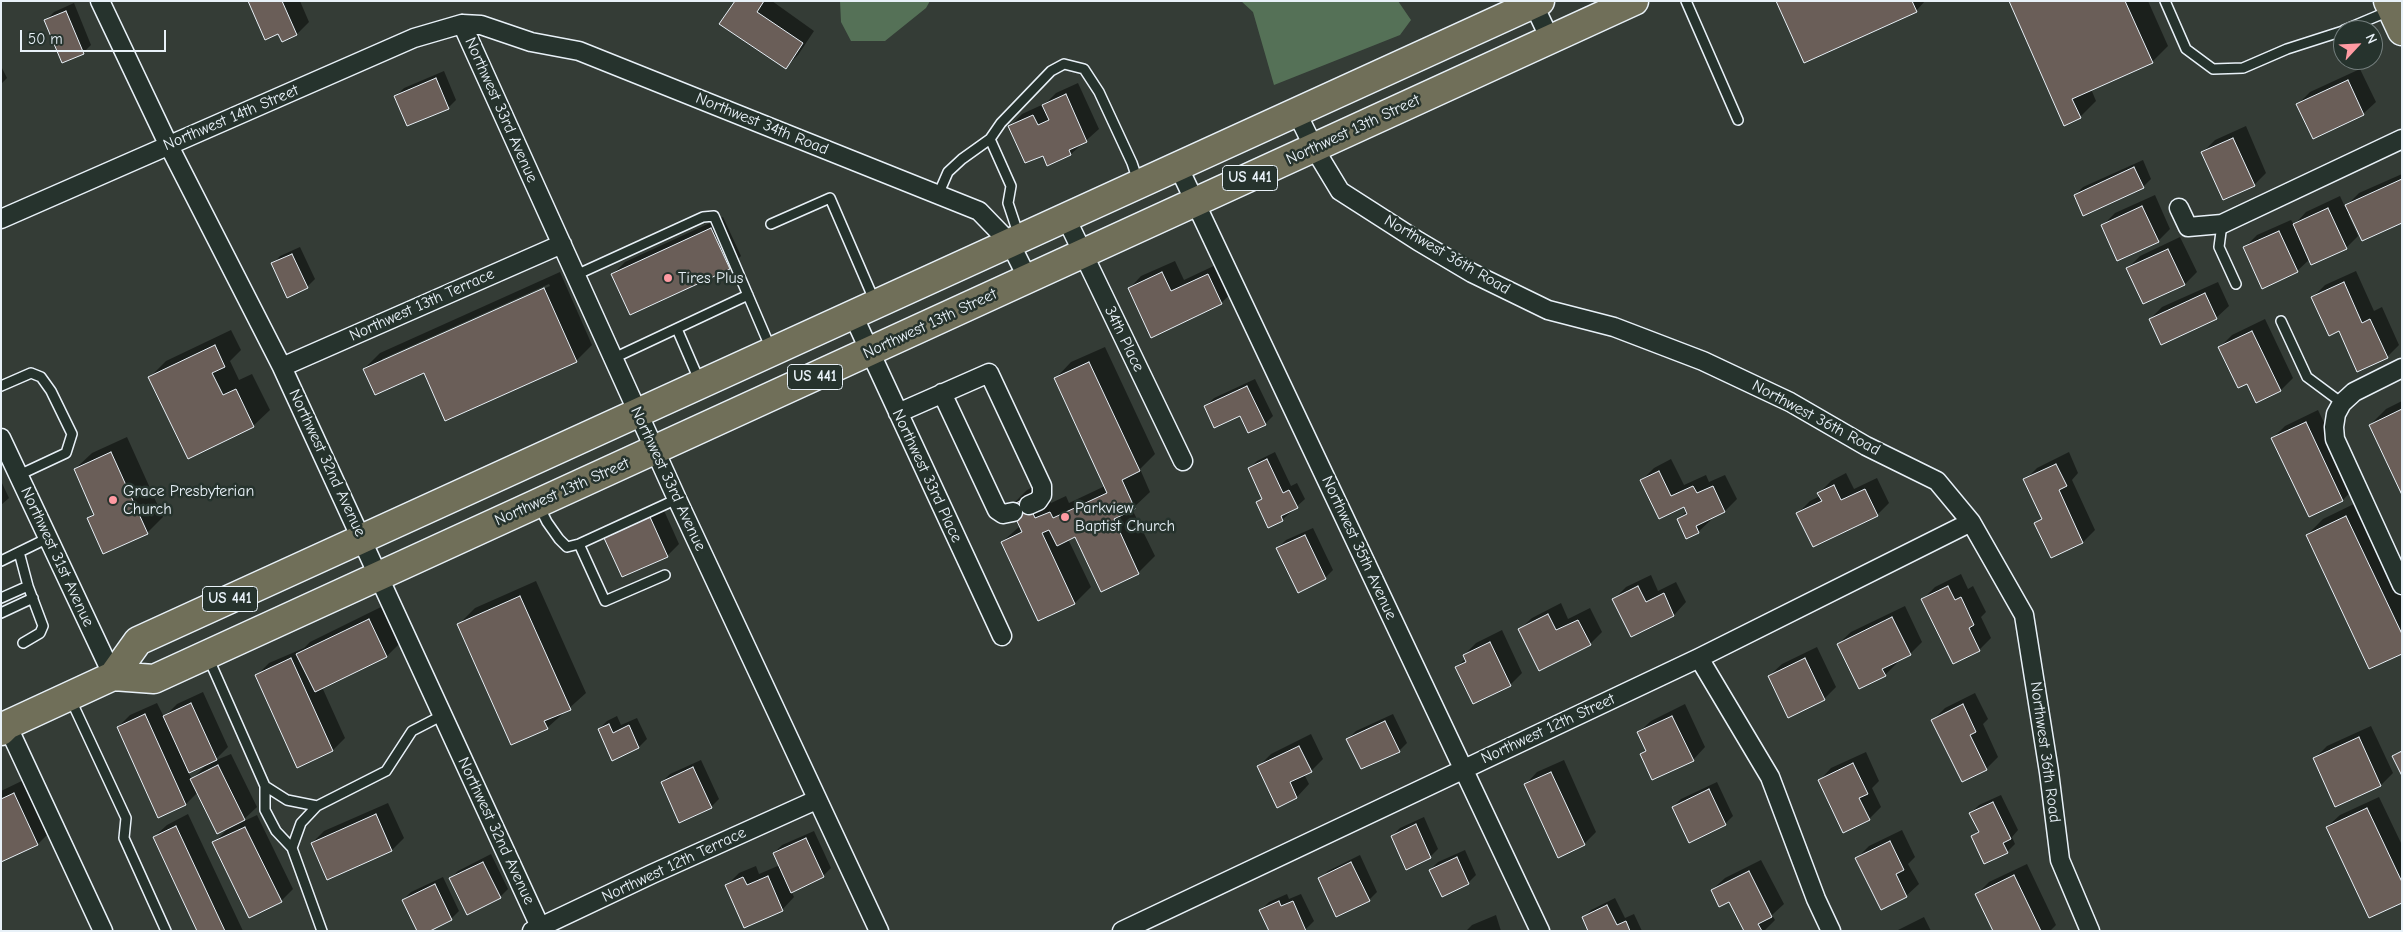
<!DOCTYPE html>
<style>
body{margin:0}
#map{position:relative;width:2403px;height:932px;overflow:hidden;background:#343c36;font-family:"Comic Neue",sans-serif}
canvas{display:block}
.frame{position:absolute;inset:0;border:2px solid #e8f1f8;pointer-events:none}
.north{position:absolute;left:2333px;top:20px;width:50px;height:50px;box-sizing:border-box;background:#26332d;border:1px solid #747f7e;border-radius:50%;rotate:65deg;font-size:14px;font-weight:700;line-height:20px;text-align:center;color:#e8f1f8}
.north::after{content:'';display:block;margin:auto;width:18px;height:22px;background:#ff9aa2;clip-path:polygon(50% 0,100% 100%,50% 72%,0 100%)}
.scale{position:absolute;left:20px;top:30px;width:146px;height:22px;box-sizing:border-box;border:2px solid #e8f1f8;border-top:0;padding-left:6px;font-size:15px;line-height:18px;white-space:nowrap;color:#e8f1f8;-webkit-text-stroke:4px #26332d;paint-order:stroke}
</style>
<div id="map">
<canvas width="2403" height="932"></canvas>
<div class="frame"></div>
<div class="north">N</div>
<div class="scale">50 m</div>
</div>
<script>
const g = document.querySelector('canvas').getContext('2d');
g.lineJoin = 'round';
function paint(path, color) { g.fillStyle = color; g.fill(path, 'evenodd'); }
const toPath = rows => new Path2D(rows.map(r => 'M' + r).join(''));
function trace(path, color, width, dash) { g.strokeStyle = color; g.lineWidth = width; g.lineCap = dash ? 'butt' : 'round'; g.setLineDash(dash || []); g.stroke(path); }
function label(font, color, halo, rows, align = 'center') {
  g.font = font + ' "Comic Neue",sans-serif'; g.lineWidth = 5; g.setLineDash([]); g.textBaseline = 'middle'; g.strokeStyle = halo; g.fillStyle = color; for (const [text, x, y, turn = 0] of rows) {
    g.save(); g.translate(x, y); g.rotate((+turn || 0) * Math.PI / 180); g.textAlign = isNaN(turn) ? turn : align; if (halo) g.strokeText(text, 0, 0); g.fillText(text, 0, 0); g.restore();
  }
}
const green = toPath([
 [840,1,930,1,926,8,885,41,851,41,841,22],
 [1241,1,1398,1,1411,20,1400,35,1274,85,1253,12]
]);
const shadow = toPath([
 [249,1,300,1,309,22,297,34,279,32],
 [736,1,772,1,814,31,798,55,785,68],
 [1777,1,1925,1,1916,11],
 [2010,1,2148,1,2168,46,2152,62,2091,89,2096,101,2080,117],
 [74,3,91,45,83,53,46,20,54,12],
 [1,66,7,78,1,84],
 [2360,69,2376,102,2363,114,2298,104,2310,92],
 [444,71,456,100,448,108,396,96,404,88],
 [1078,83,1099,129,1071,154,1048,164,1043,154,1010,126,1022,114,1046,103,1056,93],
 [2246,126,2266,173,2254,185,2203,152,2215,140],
 [2143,160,2151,179,2143,187,2075,195,2083,187],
 [2402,174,2402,222,2348,214,2358,236,2346,248,2310,259,2297,271,2245,247,2257,235,2291,220,2294,225,2306,212,2340,196,2345,207,2359,193],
 [2155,195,2170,229,2158,241,2103,225,2115,213],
 [723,217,741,256,729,268,613,274,625,262],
 [2180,237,2197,272,2185,284,2144,303,2128,268,2140,256],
 [300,247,315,279,307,287,273,264,280,256],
 [1175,261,1184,280,1220,263,1234,291,1221,303,1129,289,1141,276],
 [2356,271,2374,311,2382,307,2399,345,2387,357,2340,330,2313,297,2325,285],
 [560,272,592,345,576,361,364,369,380,353],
 [549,284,550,286,382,361,382,359],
 [2218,282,2229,306,2216,318,2150,319,2162,307],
 [2265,319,2293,378,2281,390,2248,382,2220,347,2232,335],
 [231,330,241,350,230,361,239,380,252,374,270,410,253,426,150,377,166,361],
 [1105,347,1155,454,1140,469,1150,492,1132,509,1155,556,1139,572,1101,590,1076,536,1068,539,1091,587,1075,603,1038,620,1002,542,1020,526,1011,506,1027,490,1042,483,1051,503,1066,496,1069,503,1105,486,1055,379,1071,362],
 [1255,379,1273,416,1265,424,1241,414,1206,406,1214,398],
 [2402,401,2402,492,2370,425,2386,409],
 [2318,410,2355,487,2343,500,2309,515,2273,438,2285,426],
 [127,437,163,517,147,533,88,518,95,512,75,469,92,453],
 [1275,452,1291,486,1297,483,1305,499,1282,520,1257,502,1263,497,1249,469,1257,461],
 [2069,452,2078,473,2072,480,2095,530,2083,542,2051,556,2036,523,2042,517,2025,480,2037,468],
 [1671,459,1684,485,1706,475,1709,482,1725,475,1737,499,1725,511,1710,518,1711,520,1698,532,1678,519,1687,511,1684,506,1642,480,1654,468],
 [1846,473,1854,489,1877,478,1889,503,1877,515,1798,513,1810,501,1820,496,1819,493,1831,481],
 [1,481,9,498,1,505],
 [2362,500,2402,584,2402,653,2307,535,2323,519],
 [662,506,679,544,667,556,606,538,618,526],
 [1313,528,1333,570,1325,578,1278,548,1286,540],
 [1961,574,1968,589,1973,586,1986,612,1981,617,1991,638,1979,650,1923,599,1935,587],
 [1651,575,1658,591,1676,582,1686,602,1674,615,1631,635,1614,599,1626,587],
 [536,581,586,693,547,728,459,624,475,608],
 [1561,603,1568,619,1590,608,1602,632,1590,644,1519,630,1532,618],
 [1905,606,1922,642,1910,654,1896,661,1897,663,1885,675,1838,644,1851,632],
 [381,607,399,644,387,656,322,687,345,738,333,750,257,675,269,663,304,648,310,642],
 [1502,630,1522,673,1510,685,1457,667,1466,658,1464,655,1476,643],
 [1817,647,1836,687,1824,699,1769,676,1782,664],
 [203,692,228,747,214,761,231,754,257,807,240,823,257,815,293,889,281,901,214,843,230,826,198,792,186,804,118,727,130,715,157,703,164,717,177,704],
 [206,764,207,764,192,779,188,772],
 [1975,693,1988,719,1983,724,1998,757,1986,769,1933,720,1945,708],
 [1685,704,1705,747,1693,760,1641,754,1646,749,1638,733,1651,721],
 [1393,714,1407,743,1399,751,1348,739,1356,731],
 [617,716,621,725,637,718,647,739,639,747,613,759,599,729,607,721],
 [2371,726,2393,773,2381,785,2315,758,2327,746],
 [1311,734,1323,759,1311,771,1304,774,1309,784,1297,797,1278,806,1259,766,1271,754],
 [1866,752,1879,781,1872,788,1881,807,1869,819,1819,781,1831,768],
 [701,760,719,799,711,807,662,782,670,774],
 [1564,760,1596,832,1584,844,1525,785,1537,772],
 [30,777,54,828,38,844,1,861,1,791],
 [1717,782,1733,816,1725,824,1673,807,1681,799],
 [2001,795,2018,830,2012,837,2015,844,2007,852,1973,836,1979,830,1971,813,1979,805],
 [2379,797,2402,845,2402,901,2327,827,2340,815],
 [388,803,404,838,392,850,327,878,312,843,324,831],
 [188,814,243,931,198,931,154,837,167,825],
 [1424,817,1438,849,1430,857,1392,836,1400,828],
 [1902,830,1915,857,1908,864,1919,884,1906,896,1857,858,1869,846],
 [814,831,831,868,823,876,791,891,794,897,782,910,727,885,739,873,756,866,759,874,780,865,774,853,782,845],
 [1465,850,1476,875,1468,883,1430,870,1438,862],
 [491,854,508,889,500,897,450,879,458,871],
 [1360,855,1377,892,1369,900,1320,879,1328,871],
 [1761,860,1784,904,1772,915,1775,920,1764,931,1745,931,1730,900,1712,890,1725,878],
 [2027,864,2056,925,2050,931,1994,931,1977,894,1989,882],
 [443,877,459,911,451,919,427,931,403,900,411,892],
 [1287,894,1289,899,1301,894,1314,921,1306,929,1303,931,1261,910,1269,902],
 [1615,898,1625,918,1634,914,1642,931,1590,931,1583,918,1591,910],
 [1496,915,1501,931,1466,931,1472,925],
 [1924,917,1931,931,1898,931,1898,930]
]);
const building = toPath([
 [248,1,282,1,297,35,282,42,278,34,265,40,248,1],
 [735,1,764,1,757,12,803,43,786,69,719,24,735,1],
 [1776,1,1912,1,1917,12,1804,63,1776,1],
 [2009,1,2125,1,2153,63,2072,99,2081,118,2064,126,2009,1],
 [66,11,84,54,62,63,44,20,66,11],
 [436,78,449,109,407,126,394,96,436,78],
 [2348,80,2364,115,2313,139,2296,104,2348,80],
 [1066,94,1087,142,1069,150,1071,155,1047,166,1043,156,1025,163,1008,126,1033,115,1038,125,1049,120,1042,105,1066,94],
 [2233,138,2255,186,2223,200,2201,152,2233,138],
 [2134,167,2144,188,2083,216,2074,195,2134,167],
 [2402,179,2402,223,2362,241,2345,205,2402,179],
 [2142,206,2159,242,2117,261,2101,225,2142,206],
 [2328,208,2347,249,2311,265,2293,224,2328,208],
 [711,228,730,269,630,315,611,274,711,228],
 [2279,231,2298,272,2262,289,2243,247,2279,231],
 [2168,249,2185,285,2143,304,2126,268,2168,249],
 [292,254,308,288,287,298,271,263,292,254],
 [1162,272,1171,291,1208,274,1222,304,1151,338,1128,288,1162,272],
 [2344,282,2362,323,2370,319,2388,358,2357,372,2339,331,2329,336,2311,297,2344,282],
 [544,288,577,362,445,421,424,373,375,395,363,369,544,288],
 [2205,293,2217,319,2161,345,2149,319,2205,293],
 [2252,331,2281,391,2256,403,2247,384,2238,388,2218,347,2252,331],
 [215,345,225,367,212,373,223,395,236,389,254,427,188,459,148,377,215,345],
 [1089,362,1140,471,1122,480,1135,509,1114,519,1139,574,1101,592,1075,537,1057,546,1049,530,1042,533,1075,604,1038,621,1001,542,1022,532,1010,506,1026,498,1035,518,1050,512,1053,518,1107,493,1054,378,1089,362],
 [1247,386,1266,425,1248,433,1240,416,1214,428,1204,406,1247,386],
 [2402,409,2402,495,2369,425,2402,409],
 [2306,422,2343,501,2309,517,2271,438,2306,422],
 [111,452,148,534,103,554,87,518,94,515,74,469,111,452],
 [1267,459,1283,493,1289,490,1298,508,1281,516,1283,521,1268,528,1256,502,1262,499,1248,468,1267,459],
 [2056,464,2067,486,2059,490,2083,543,2051,558,2034,523,2042,519,2023,479,2056,464],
 [1659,471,1671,496,1693,486,1697,493,1713,486,1725,512,1696,526,1699,533,1686,539,1677,519,1687,514,1684,507,1659,519,1640,480,1659,471],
 [1834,485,1841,500,1865,489,1878,516,1813,547,1796,513,1822,501,1817,493,1834,485],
 [2346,516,2402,634,2402,654,2369,669,2306,535,2346,516],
 [650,517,668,557,622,577,604,538,650,517],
 [1305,535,1326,579,1298,593,1276,548,1305,535],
 [1638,586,1646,602,1664,593,1674,616,1631,637,1612,599,1638,586],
 [1948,586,1955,600,1961,597,1974,625,1969,628,1980,651,1953,664,1921,599,1948,586],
 [520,596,571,710,544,721,548,729,511,745,457,624,520,596],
 [1548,614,1556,630,1578,620,1591,645,1539,671,1518,629,1548,614],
 [1892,617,1911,655,1882,669,1886,676,1859,689,1837,644,1892,617],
 [369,619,387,657,315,692,296,654,369,619],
 [1490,642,1511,686,1473,704,1455,667,1466,662,1463,655,1490,642],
 [291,658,333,751,297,768,255,675,291,658],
 [1805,658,1825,700,1788,718,1768,676,1805,658],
 [191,703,217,760,189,773,163,716,191,703],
 [1963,704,1976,732,1970,735,1987,770,1962,782,1931,720,1963,704],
 [145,714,186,805,158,818,117,727,145,714],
 [1672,716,1694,761,1652,780,1640,754,1646,751,1637,732,1672,716],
 [1385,721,1400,752,1361,769,1346,739,1385,721],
 [609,724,613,733,629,725,639,748,612,761,598,729,609,724],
 [2359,737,2381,786,2335,807,2313,758,2359,737],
 [1299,746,1312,772,1290,782,1297,798,1277,808,1257,766,1299,746],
 [2402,751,2402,776,2392,756,2402,751],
 [1853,763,1868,794,1859,798,1870,820,1843,833,1818,780,1853,763],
 [218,765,245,820,217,834,190,779,218,765],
 [693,767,712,808,679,823,661,782,693,767],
 [1551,772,1585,845,1558,858,1524,784,1551,772],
 [1709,789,1726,825,1689,843,1672,807,1709,789],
 [14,793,38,845,1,862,1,799,14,793],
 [1993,802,2011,839,2003,843,2008,853,1984,864,1971,836,1979,832,1969,813,1993,802],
 [2367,808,2402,882,2402,903,2369,918,2326,827,2367,808],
 [376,814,392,851,327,880,311,843,376,814],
 [1416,824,1431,858,1406,870,1391,836,1416,824],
 [176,826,225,931,197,931,153,837,176,826],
 [245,827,282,902,249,918,212,842,245,827],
 [806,838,824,877,791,893,773,853,806,838],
 [1890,841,1904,870,1896,874,1907,897,1881,910,1855,858,1890,841],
 [1457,857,1469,884,1442,897,1429,870,1457,857],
 [483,862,501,898,467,915,449,878,483,862],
 [1351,862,1370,901,1336,917,1318,878,1351,862],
 [1749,871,1772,917,1758,924,1762,931,1744,931,1729,902,1719,907,1711,890,1749,871],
 [2014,875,2041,931,1993,931,1975,894,2014,875],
 [768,876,783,911,744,928,725,885,743,877,747,885,768,876],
 [435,884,452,920,430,931,417,931,402,900,435,884],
 [1279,901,1281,906,1293,901,1306,931,1269,931,1259,910,1279,901],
 [1607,905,1617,925,1626,921,1630,931,1588,931,1582,917,1607,905]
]);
const lane = toPath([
 [1686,1,1738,120],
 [2165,1,2186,49,2213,69,2243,68,2287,49,2343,31],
 [2344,30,2389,11],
 [990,139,1011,186,1008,203,1019,236],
 [938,195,948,172,962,159,990,139,1001,123,1051,71,1064,64,1084,69,1099,92,1132,163,1138,181],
 [771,224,830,198,875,302],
 [2222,224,2219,247,2236,284],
 [576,275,703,217,714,216,771,349],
 [2281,321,2307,377,2342,403],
 [677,329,700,382],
 [614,358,748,295],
 [1,386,31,373,41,377,51,391,72,434,66,453,19,475],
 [539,506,547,522,559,539,567,547,579,544,677,499],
 [579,544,605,601,665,575],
 [1,561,48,538],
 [1,598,28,586,19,552],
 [1,613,33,598],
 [23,643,40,633,43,626,28,586],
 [208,657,265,786,265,810,276,831,292,848,322,931],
 [70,698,126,818,124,838,166,931],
 [265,786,287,800,317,806],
 [292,848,301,823,317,806,386,771,412,731,443,715]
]);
const street = toPath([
 [100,1,168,144,282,367,542,931],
 [1532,1,1550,39],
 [462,24,677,499,879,931],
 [1296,111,1314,148,1340,191,1418,241,1472,273,1548,310,1614,327,1703,361,1790,402,1866,446,1937,481,1971,522,2024,615,2049,772,2060,860,2090,931],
 [1178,166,1540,931],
 [2179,208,2188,227,2222,224,2402,139],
 [1066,218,1183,461],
 [1,219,414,38,462,24,481,25,531,42,579,51,979,211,1010,243,1028,279],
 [853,315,1002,636],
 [282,367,562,244],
 [2402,368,2354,392,2342,403,2336,414,2334,427,2335,439,2402,585],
 [942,393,997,510,1003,514,1013,512],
 [898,413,989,373,1042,486,1042,495,1038,501,1029,505],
 [1,438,113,676],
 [1699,658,1770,777,1816,899,1831,931],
 [7,725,103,931],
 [532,931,652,874,816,800],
 [1122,931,1699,658,1971,522]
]);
const primary = toPath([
 [2388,1,2402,31],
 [113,676,138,641,1540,1],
 [1,731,7,725,113,676,154,679,1634,1]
]);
const markers = [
 [668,278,5,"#ff9aa2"],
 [113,500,5,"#ff9aa2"],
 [1065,517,5,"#ff9aa2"]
];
const shields = [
 [1250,178,55],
 [815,377,55],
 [230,599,55]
];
const shieldNames = [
 ["US 441",1250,178],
 ["US 441",815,377],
 ["US 441",230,599]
];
const streetNames = [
 ["Northwest 33rd Avenue",501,110,66],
 ["Northwest 14th Street",231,118,-23],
 ["Northwest 34th Road",762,124,22],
 ["Northwest 13th Street",1353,130,-25],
 ["Northwest 36th Road",1447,255,30],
 ["Northwest 13th Terrace",422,305,-24],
 ["Northwest 13th Street",930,324,-25],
 ["34th Place",1124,339,64],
 ["Northwest 36th Road",1816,418,28],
 ["Northwest 32nd Avenue",327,463,65],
 ["Northwest 33rd Place",927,476,65],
 ["Northwest 33rd Avenue",668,479,65],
 ["Northwest 13th Street",562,492,-24],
 ["Northwest 35th Avenue",1359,548,65],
 ["Northwest 31st Avenue",57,557,65],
 ["Northwest 12th Street",1548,729,-25],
 ["Northwest 36th Road",2045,752,82],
 ["Northwest 32nd Avenue",496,831,65],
 ["Northwest 12th Terrace",674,865,-25]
];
const poiNames = [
 ["Tires Plus",678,278],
 ["Grace Presbyterian",123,491],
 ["Church",123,509],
 ["Parkview",1075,508],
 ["Baptist Church",1075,526]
];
paint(green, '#557157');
paint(shadow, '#0007');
paint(building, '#6a5e58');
trace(building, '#e8f1f8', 1);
trace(lane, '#e8f1f8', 12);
trace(street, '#e8f1f8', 21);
trace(primary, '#e8f1f8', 31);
trace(lane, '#26332d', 9);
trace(street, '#26332d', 18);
trace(primary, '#706f59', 28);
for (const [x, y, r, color] of markers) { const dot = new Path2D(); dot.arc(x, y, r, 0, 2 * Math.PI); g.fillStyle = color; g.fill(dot); trace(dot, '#26332d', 2); }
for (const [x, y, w] of shields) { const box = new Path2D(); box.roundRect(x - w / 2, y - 12.5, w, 25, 4); g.fillStyle = '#26332d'; g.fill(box); trace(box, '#e8f1f8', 1); }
label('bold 15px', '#e8f1f8', null, shieldNames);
label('16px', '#e8f1f8', '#26332d', streetNames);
label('16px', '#e8f1f8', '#26332d', poiNames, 'left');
</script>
